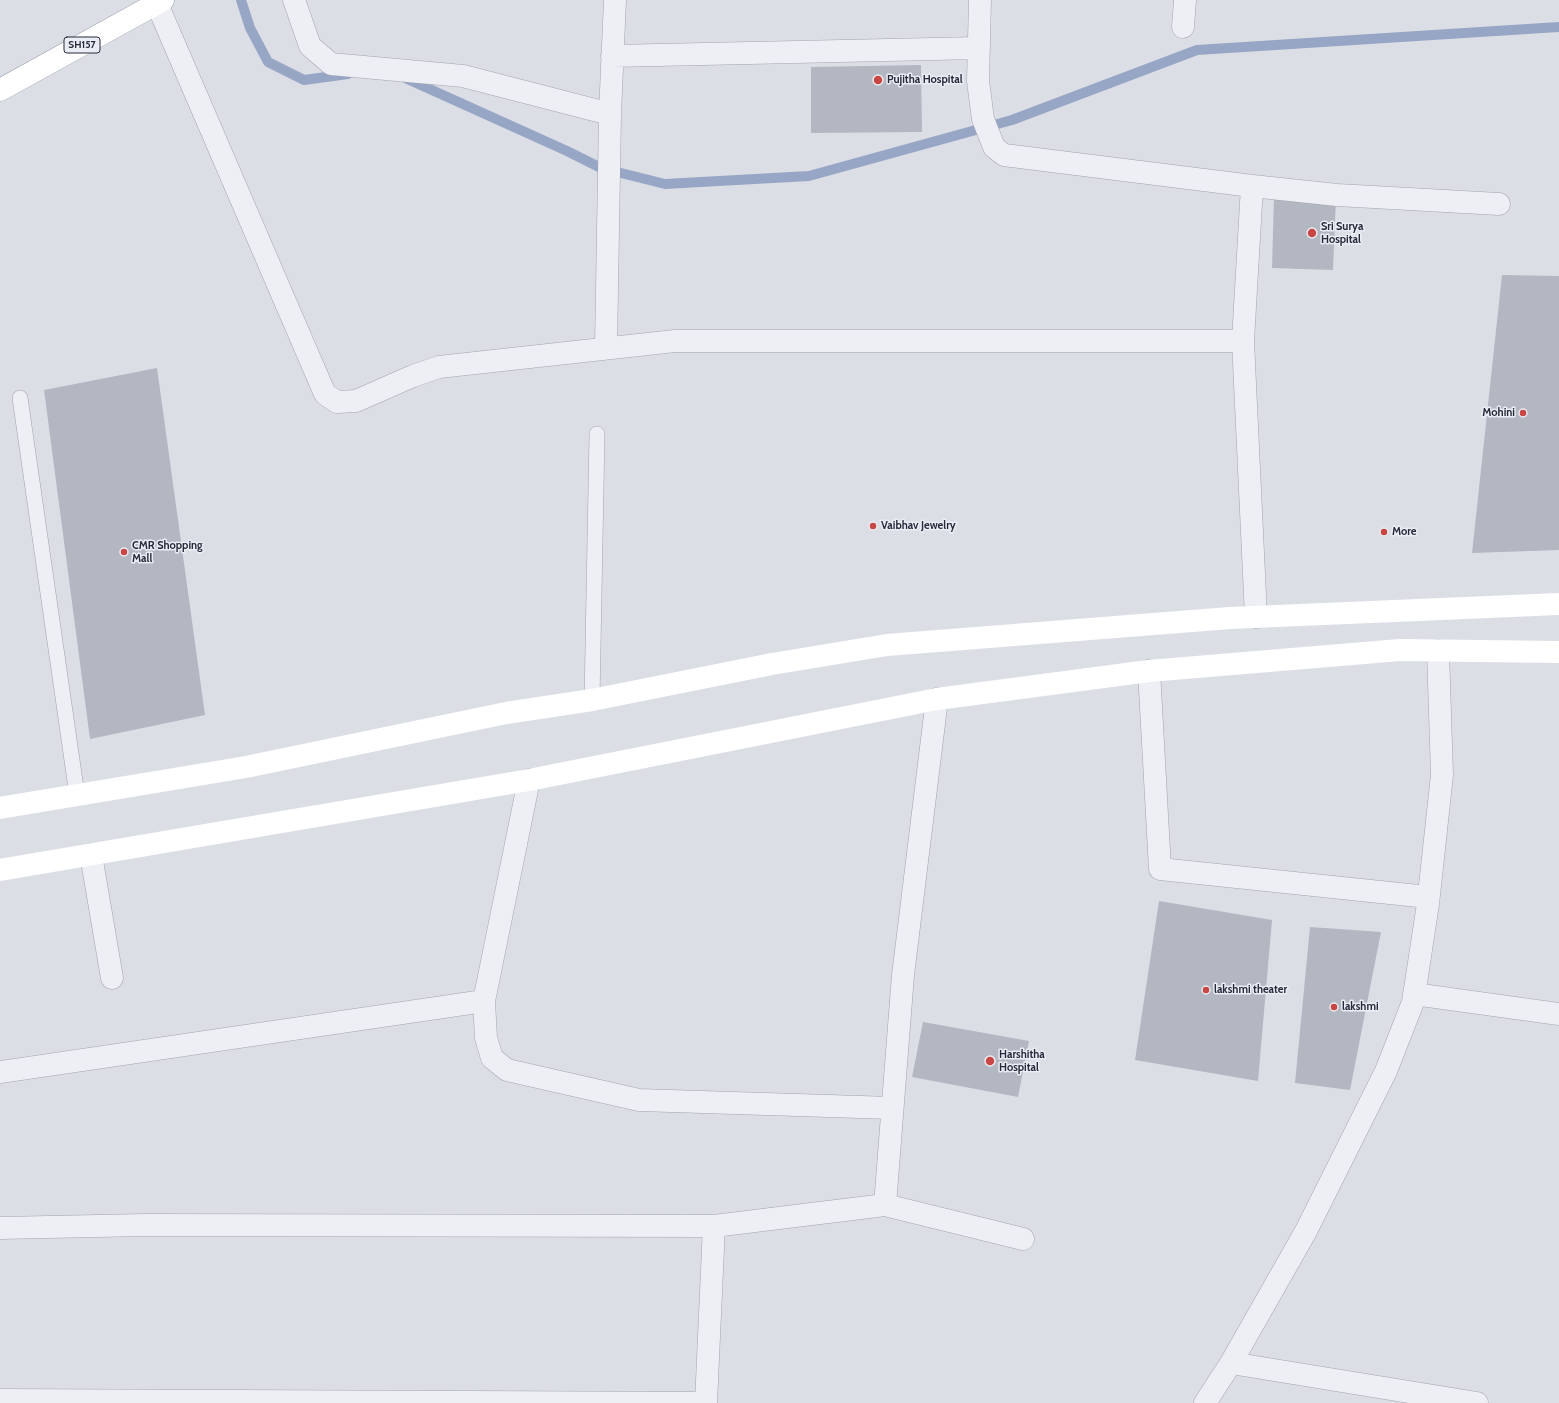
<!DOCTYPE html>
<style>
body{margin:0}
canvas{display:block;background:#dcdee6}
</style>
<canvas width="1559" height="1403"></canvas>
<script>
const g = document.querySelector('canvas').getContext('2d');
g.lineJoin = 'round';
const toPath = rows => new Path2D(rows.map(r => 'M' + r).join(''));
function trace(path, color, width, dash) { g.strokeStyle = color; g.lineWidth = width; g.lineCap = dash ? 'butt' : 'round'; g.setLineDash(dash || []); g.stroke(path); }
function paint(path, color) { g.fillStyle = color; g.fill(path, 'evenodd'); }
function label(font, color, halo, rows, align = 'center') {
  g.font = font + ' Cabin,sans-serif'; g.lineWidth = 3; g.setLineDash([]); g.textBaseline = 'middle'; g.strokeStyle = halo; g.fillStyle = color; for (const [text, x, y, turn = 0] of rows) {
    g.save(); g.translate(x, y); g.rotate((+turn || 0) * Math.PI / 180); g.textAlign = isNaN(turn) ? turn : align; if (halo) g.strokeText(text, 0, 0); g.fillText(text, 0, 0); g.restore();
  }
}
const stream = toPath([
 [241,0,250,28,268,62,304,80,348,74],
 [403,77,567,151,601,168,665,184,809,176,1012,120,1197,50,1559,27]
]);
const building = toPath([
 [921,65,922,132,811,133,811,67],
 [1274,197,1336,198,1333,270,1272,268],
 [1502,275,1559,276,1559,550,1472,553],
 [157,368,205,715,90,739,44,390],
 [1159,901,1272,920,1258,1081,1135,1060],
 [1310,927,1381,932,1350,1090,1295,1083],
 [923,1022,1029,1041,1018,1097,912,1077]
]);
const lane = toPath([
 [20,398,77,795],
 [592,700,597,434]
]);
const street = toPath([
 [294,0,310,46,331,64,463,76,610,114],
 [980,0,978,81,983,119,994,147,1004,155,1252,186,1337,195,1499,204],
 [157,4,325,394,337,402,356,401,413,376,439,367,675,341,1243,341,1256,617],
 [1183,27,1185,0],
 [612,56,979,48],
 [1243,341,1252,186],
 [606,348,610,114,615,0],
 [1438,651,1442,775,1428,904,1413,1002,1386,1071,1306,1231,1231,1363,1477,1403],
 [1149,671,1160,869,1428,897],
 [529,780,484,1001,486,1038,492,1058,507,1070,639,1100,892,1108],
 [91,855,112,978],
 [1414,994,1559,1014],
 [0,1072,484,1001],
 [885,1205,1023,1239],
 [0,1228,145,1225,714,1226],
 [0,1400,706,1403,714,1226,885,1205,903,975,937,699],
 [1205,1403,1231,1363]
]);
const secondary = toPath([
 [0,808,246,767,506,713,592,700,772,664,887,645,1230,618,1559,604],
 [0,870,529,780,937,699,1149,671,1400,650,1559,652]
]);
const primary = toPath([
 [0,90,163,0]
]);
const markers = [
 [878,80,5,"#c84643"],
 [1312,233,5,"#c84643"],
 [1523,413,4,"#c84643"],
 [873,526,4,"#c84643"],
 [1384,532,4,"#c84643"],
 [124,552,4,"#c84643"],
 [1206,990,4,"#c84643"],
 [1334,1007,4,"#c84643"],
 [990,1061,5,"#c84643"]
];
const shields = [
 [82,45,36]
];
const shieldNames = [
 ["SH157",82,45]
];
const poiNames = [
 ["Pujitha Hospital",887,80],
 ["Sri Surya",1321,227],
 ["Hospital",1321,240],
 ["Mohini",1515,413,"right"],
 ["Vaibhav Jewelry",881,526],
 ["More",1392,532],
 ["CMR Shopping",132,546],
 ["Mall",132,559],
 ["lakshmi theater",1214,990],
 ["lakshmi",1342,1007],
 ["Harshitha",999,1055],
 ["Hospital",999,1068]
];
trace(stream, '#98a6c5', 10);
paint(building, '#b3b7c2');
trace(lane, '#a2a4af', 16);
trace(street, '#a2a4af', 23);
trace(primary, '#9ca1b1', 23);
trace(lane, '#eeeff4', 15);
trace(street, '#eeeff4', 22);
trace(secondary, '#fff', 22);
trace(primary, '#fff', 22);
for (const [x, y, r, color] of markers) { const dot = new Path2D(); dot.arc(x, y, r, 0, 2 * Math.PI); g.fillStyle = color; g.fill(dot); trace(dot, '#ebedf4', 1.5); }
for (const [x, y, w] of shields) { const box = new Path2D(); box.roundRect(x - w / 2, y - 8, w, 16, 3); g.fillStyle = '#ebedf4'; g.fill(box); trace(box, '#262a3b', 1); }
label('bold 10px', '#262a3b', null, shieldNames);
label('bold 11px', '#262a3b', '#ebedf4', poiNames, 'left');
</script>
